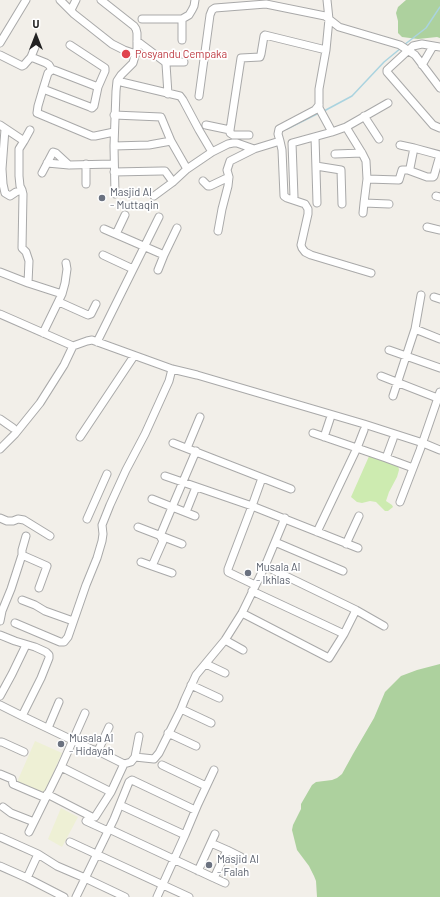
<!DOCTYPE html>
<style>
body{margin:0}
#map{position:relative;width:440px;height:897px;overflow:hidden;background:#f2efe9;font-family:Barlow,sans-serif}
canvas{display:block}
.north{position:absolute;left:16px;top:16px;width:40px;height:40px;-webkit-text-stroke:3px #fff;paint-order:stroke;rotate:0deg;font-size:11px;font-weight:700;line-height:16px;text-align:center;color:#222}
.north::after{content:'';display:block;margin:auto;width:14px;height:18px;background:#222;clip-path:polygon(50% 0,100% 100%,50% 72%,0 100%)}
</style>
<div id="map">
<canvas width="440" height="897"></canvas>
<div class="north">U</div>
</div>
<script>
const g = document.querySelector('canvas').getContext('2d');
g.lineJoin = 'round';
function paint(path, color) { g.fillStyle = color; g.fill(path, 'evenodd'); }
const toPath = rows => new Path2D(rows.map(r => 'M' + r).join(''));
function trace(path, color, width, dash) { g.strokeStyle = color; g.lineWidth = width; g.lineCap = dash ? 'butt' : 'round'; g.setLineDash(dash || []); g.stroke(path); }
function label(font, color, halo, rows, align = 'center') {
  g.font = font + ' Barlow,sans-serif'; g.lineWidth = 3.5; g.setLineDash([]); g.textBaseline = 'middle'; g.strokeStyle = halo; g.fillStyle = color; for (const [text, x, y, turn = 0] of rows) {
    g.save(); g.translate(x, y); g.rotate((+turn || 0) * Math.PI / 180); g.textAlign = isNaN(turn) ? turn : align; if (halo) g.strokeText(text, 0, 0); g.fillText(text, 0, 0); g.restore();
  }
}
const farmland = toPath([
 [35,741,62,753,44,794,17,782],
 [61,808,78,817,62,847,48,839]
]);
const grass = toPath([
 [370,454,398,465,399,470,397,477,389,492,386,501,392,505,393,507,388,511,385,511,376,502,370,501,362,503,357,502,351,497]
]);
const forest = toPath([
 [406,0,440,0,440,38,437,37,418,39,402,37,398,33,398,21,396,13,398,7],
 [440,664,440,897,317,897,316,881,314,876,309,866,297,850,292,830,293,825,301,809,301,804,312,785,316,782,332,780,337,778,342,774,353,754,374,718,385,692,401,676,417,670]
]);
const stream = toPath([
 [404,45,426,28,440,7],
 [324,111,352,96,384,62,401,48],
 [287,129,319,113]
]);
const street = toPath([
 [60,0,74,14,112,44,124,50,136,54],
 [101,0,134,26,136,29,137,33,137,49,133,63,121,75,117,81,116,91,114,146,115,194],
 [327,0,329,19,326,50,319,89,319,108,332,132,346,127,362,153,366,161,367,179,364,203,389,204],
 [71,10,76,0],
 [142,19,182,19,189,15,192,10,194,6,195,0],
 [182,19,182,40],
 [137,41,165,62,166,64,168,94],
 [0,43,26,0],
 [70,45,105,68,105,71,98,87,94,106,92,108,90,107,43,89,38,106,37,113,92,136,95,136,114,132],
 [440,47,422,44,413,46,387,70,387,72,433,125,440,128],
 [0,55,22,66,24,65,31,57,35,47],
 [31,57,46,63,49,65,52,70],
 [165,62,184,62],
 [422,65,432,48],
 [117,81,180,96,183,100,199,130,212,152,228,144,233,143,237,143,254,149],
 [43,89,48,73,52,70,54,70,98,87],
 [199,96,210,15,212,10,215,8,266,4,325,16,339,27,400,45,415,55,440,88],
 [364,116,379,139],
 [0,125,24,141,19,149,19,176,20,186,22,190],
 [206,125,230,130],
 [346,127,388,103],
 [5,129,2,169,3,184,5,193,10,196,16,192,22,190,23,194,22,248,26,252,29,261,28,283,62,294],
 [249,135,233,135,230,133,230,130,241,58,260,57,261,54,264,36,265,35,326,50],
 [315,137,317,203],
 [24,141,30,130],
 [171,141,187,169],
 [280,141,282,150,284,196,287,198,305,204,308,209,308,214,301,245,302,248,305,252,311,255,371,273],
 [114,146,149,145,171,141,161,117,114,115],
 [414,148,440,155],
 [335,154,362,153],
 [47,163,69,165,114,164],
 [86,164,86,184],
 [316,166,341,170,342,204],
 [408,170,427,177,433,177,434,176,440,155],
 [114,172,162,171,165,171,173,182,187,169,212,152],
 [42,173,53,152,56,153,69,165],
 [367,179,399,180,402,170,408,170,410,168,414,148,400,145],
 [203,181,208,186,210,186,229,177],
 [154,196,173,182],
 [436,196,440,197],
 [294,197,292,143,332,132],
 [363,213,364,203],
 [427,227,440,230],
 [104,229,164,255,177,228],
 [218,231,222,209,228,186,229,177,227,170,230,161,254,149,280,141,278,134,279,129,315,110,319,105],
 [116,234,125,215],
 [103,255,133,269],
 [158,270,164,255],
 [0,272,28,283],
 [434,297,440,299],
 [59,302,88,315,91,314,96,304],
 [0,314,73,346],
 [415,329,440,339],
 [43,333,62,294,65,283,67,269,66,263],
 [97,342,159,217],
 [389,350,440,368],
 [381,376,440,399],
 [393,396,415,329,421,295],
 [0,419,13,428],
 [313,433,386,458,413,468],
 [80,437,134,356],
 [324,437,330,419],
 [173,443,291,489],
 [187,448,200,417],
 [0,449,15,434,40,403,64,365,73,346,87,341,92,340,172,369,197,375,364,424,423,443,440,450],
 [386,458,393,439],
 [165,476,252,506,358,548],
 [152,499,195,516],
 [400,502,420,450,440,392],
 [186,512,196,487],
 [0,518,7,521,13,521,18,519,24,520,50,536],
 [87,519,107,474],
 [138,527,182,544],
 [317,532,357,448,364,430],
 [275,542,343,571],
 [346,544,359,516],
 [22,555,22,550,26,536],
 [141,562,152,566],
 [265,566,356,610,384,626],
 [172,573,152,566,163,541,160,536,173,505,196,451],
 [255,585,230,573,228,572,228,569,252,506,262,478],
 [252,591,344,634],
 [22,600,35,605,45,611,73,621],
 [242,613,329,658,344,634,356,610],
 [0,621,2,611,11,589,22,555,47,566,39,588],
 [15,623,60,642,64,642,68,637,86,585,97,558,102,541,103,534,102,525,110,505,126,470,145,434,169,381,172,369],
 [0,635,15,641,35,647,46,652,49,655,49,658,41,678,22,716,91,749,98,751,124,764,131,762,135,757,154,759,159,753,181,709,185,699,196,675,225,640,242,613,265,566,285,518],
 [225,640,243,650],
 [206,664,225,673],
 [191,685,219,698],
 [0,696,12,674,26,645],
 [0,705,22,716],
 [181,709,211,723],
 [48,728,59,702],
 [168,733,196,746],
 [0,742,2,742,24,752],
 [98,751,109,727],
 [135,757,139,736],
 [162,765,206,786],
 [61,767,111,792],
 [0,774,12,779,13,784,46,798],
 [47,794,92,817,95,817,111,792,124,764],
 [120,805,185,835],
 [3,807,11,813,34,822,61,767,85,713],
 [86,821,108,831],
 [109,829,214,878,227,850,211,843],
 [29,832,34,822],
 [0,837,38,854,57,866,85,878,125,897],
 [70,842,189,897],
 [227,850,241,857],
 [0,866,27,878,64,897],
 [198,871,215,834],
 [27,878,38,854],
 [214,878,225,883],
 [76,897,114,819,129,782,132,780,134,781,195,810],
 [157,897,185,835,198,804,214,770]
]);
const markers = [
 [126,54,5,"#e0444e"],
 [102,198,4,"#6b7280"],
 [248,573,4,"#6b7280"],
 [61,744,4,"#6b7280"],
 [209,865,4,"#6b7280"]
];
const healthNames = [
 ["Posyandu Cempaka",135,54]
];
const worshipNames = [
 ["Masjid Al",110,192],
 ["- Muttaqin",110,205],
 ["Musala Al",256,567],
 ["- Ikhlas",256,580],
 ["Musala Al",69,738],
 ["- Hidayah",69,751],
 ["Masjid Al",217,859],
 ["- Falah",217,872]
];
paint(farmland, '#eef0d5');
paint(grass, '#cdebb0');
paint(forest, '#add19e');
trace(stream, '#aad3df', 1.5);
trace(street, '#a9a9a9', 9);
trace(street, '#fff', 7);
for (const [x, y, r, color] of markers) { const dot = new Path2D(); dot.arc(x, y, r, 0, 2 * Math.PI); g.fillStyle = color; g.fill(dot); trace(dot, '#fff', 1.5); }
label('11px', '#be3a42', '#fff', healthNames, 'left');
label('11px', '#5b616d', '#fff', worshipNames, 'left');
</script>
